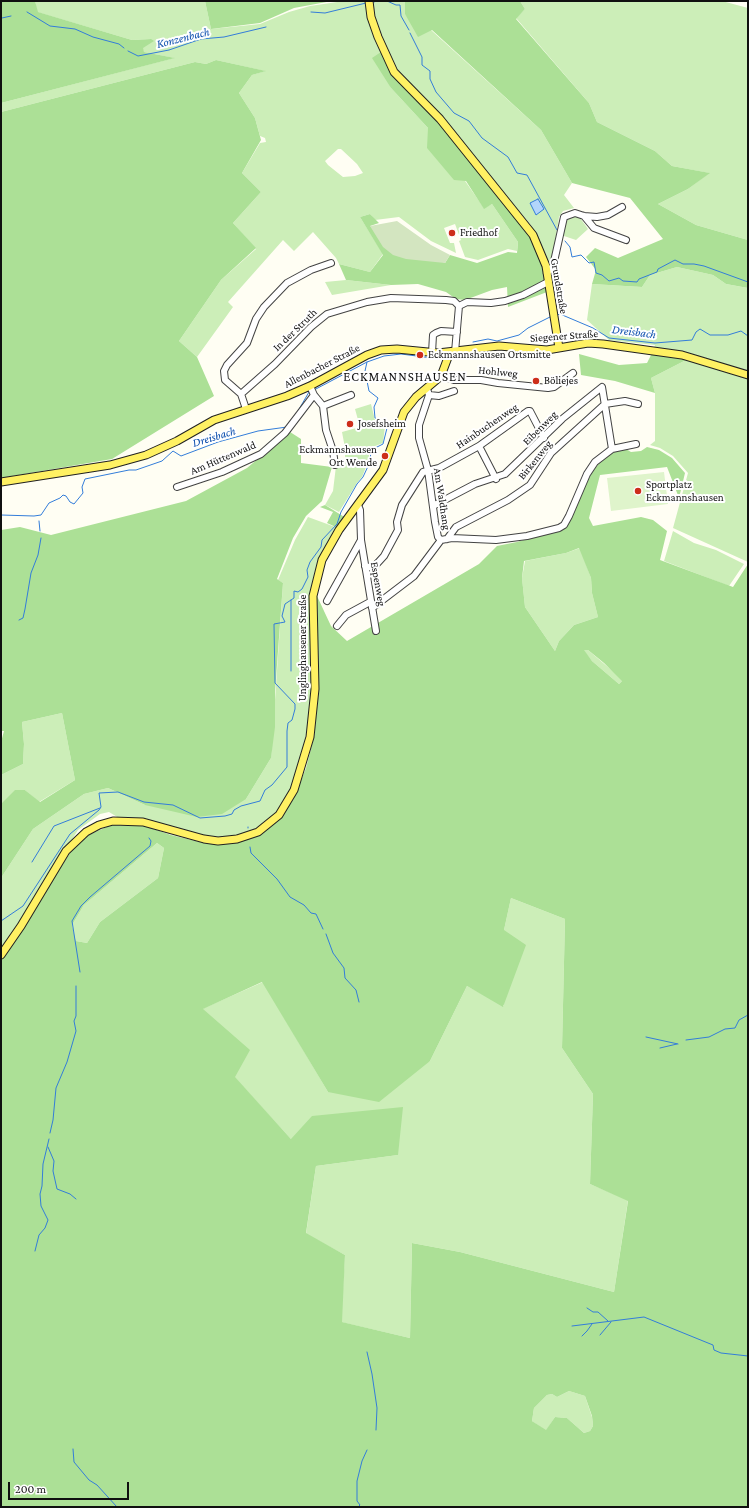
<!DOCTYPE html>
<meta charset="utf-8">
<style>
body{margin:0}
#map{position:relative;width:749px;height:1508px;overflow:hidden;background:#fffef3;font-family:"Crimson Pro",serif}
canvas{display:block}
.frame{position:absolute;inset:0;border:2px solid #101010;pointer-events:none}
.scale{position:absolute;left:8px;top:1482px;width:121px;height:18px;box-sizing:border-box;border:2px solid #101010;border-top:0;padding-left:5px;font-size:12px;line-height:14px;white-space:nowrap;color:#101010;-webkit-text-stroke:3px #fff;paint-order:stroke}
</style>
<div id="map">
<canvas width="749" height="1508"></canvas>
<div class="frame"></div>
<div class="scale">200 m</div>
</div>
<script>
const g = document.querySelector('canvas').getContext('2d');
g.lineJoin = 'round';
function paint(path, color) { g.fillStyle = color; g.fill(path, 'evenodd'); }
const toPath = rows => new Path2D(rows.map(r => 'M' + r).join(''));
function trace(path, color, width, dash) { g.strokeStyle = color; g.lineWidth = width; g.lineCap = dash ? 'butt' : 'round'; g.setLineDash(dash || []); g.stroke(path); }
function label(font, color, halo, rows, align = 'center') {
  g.font = font + ' "Crimson Pro",serif'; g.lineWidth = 4; g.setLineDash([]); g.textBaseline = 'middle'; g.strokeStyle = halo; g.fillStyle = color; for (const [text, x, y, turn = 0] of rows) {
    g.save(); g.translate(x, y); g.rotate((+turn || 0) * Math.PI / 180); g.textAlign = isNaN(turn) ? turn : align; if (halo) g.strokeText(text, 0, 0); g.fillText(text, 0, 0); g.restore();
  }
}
const green = toPath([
 [35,1,205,1,211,29,260,24,289,12,310,6,344,1,367,1,391,88,428,128,484,208,492,204,518,242,517,251,508,249,478,260,465,257,459,241,461,240,455,224,444,228,450,243,454,243,456,253,431,241,399,217,375,220,370,214,360,217,383,254,370,272,339,264,336,258,313,232,294,251,283,240,228,302,233,307,197,357,179,341,221,280,256,249,233,223,261,192,242,173,260,143,266,142,265,138,260,136,255,118,239,93,252,75,265,71,216,60,206,64,195,62,1,112,1,103,174,58,144,52,142,48,151,39,132,40,37,12],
 [338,149,341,149,357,164,363,173,355,176,343,177,328,165,325,161],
 [373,1,405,1,405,14,431,30,541,130,572,183,564,195,574,208,563,211,559,217,552,260,547,262,542,247,530,224,441,118,402,77,390,58,373,11],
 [520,1,722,1,748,8,748,240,696,225,658,204,688,189,709,173,672,166,655,151,597,122,589,103,516,18,525,9],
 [578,215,588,229,576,240,561,235,565,218],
 [677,267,713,275,726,284,748,288,748,372,654,348,655,345,609,340,587,320,592,284,642,287,650,275],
 [346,280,391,285,332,295,325,282],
 [688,359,748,377,748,562,673,528,688,473,673,456,660,448,650,445,655,441,655,393,651,378],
 [371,404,375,420,385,426,383,443,370,448,368,462,362,477,357,483,339,512,325,505,333,491,336,466,345,466,345,448,342,432,360,427,355,409],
 [308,517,338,528,326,545,315,571,310,592,313,688,308,724,302,756,292,789,277,813,260,828,236,837,206,838,119,818,109,812,100,814,78,830,14,932,1,950,1,878,33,829,84,794,108,788,145,805,246,799,271,758,283,583,278,580,295,540],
 [673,531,694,543,716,550,744,564,729,586,664,561],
 [580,548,591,578,592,593,598,617,574,625,559,641,555,651,525,607,522,578,525,561,566,553],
 [583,650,588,650,623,680,619,684,592,661],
 [62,713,75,780,39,802,25,790,1,804,1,775,23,764,24,744,22,722],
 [157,843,164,848,158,878,100,922,87,943,76,941,72,925,84,905],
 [511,898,565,919,562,1048,593,1094,590,1184,628,1200,614,1292,460,1252,412,1243,410,1338,341,1322,345,1255,306,1234,316,1166,398,1155,291,1139,234,1077,202,1009,263,982,328,1092,430,1061,467,986,504,1006,504,930],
 [569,1391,585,1396,592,1417,593,1426,590,1431,584,1433,567,1418,555,1417,546,1431,532,1421,534,1408,547,1395,552,1394,557,1397]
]);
const forest = toPath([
 [1,1,35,1,38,12,132,40,151,39,154,41,143,48,144,52,175,58,1,103],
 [205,1,332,1,294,8,260,23,211,29],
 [405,1,520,1,525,9,516,19,589,103,597,122,655,151,672,166,710,173,688,189,658,204,696,225,748,240,748,288,726,284,713,275,677,267,650,275,642,287,592,284,596,270,586,257,595,248,618,258,663,239,630,198,572,183,541,130,432,30,418,37,405,14],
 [381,52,531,236,544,269,547,292,508,307,507,287,492,290,465,300,456,299,446,292,418,284,391,285,346,280,339,264,370,272,383,255,360,217,370,214,379,223,370,226,445,263,450,255,477,263,508,252,517,253,518,242,492,204,484,209,466,181,454,180,427,148,428,128,391,88,372,58],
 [216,60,266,71,252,75,239,93,255,118,261,140,242,173,261,192,233,223,256,248,221,280,179,341,197,357,214,396,112,459,1,478,1,112,195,62,206,64],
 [652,353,688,359,651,378,655,393,615,381,581,375,579,354,619,365,647,363],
 [290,432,301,439,301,463,332,467,322,501,306,516,293,538,277,579,283,583,275,692,275,727,271,758,246,799,222,814,197,817,145,805,108,788,84,794,33,829,1,878,1,804,15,790,25,790,40,802,75,780,62,713,22,722,24,744,23,764,1,775,1,742,4,731,1,731,1,530,20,527,51,535,186,501,247,468],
 [647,447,659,450,672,458,685,473,679,498,667,467,600,475,589,518,593,526,641,517,653,520,667,531,660,560,733,587,748,564,748,1507,1,1507,1,959,72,850,84,837,111,825,145,826,171,835,208,844,235,843,256,835,277,822,293,800,306,768,314,737,319,689,317,596,331,626,347,641,479,564,497,546,517,542,566,527,592,472,600,462,611,453,626,449,631,452,641,451],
 [579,548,591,578,592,593,598,617,574,625,559,641,555,651,525,607,522,578,524,561,566,553],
 [584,650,588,650,604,663,622,681,619,684,592,661],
 [157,843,164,848,158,878,100,922,87,943,76,941,72,925,84,905],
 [511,898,565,919,562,1048,593,1094,590,1184,628,1201,614,1292,460,1252,412,1243,410,1338,342,1322,345,1255,306,1233,316,1166,398,1155,403,1107,312,1116,291,1139,235,1077,250,1050,203,1009,262,982,328,1092,379,1102,430,1061,467,986,503,1007,526,945,504,930],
 [569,1391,585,1396,592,1416,593,1426,590,1431,584,1433,567,1418,555,1417,546,1430,532,1421,534,1408,547,1395,552,1394,557,1397],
 [325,505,346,518,338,528,327,523,333,512,320,507]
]);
const cemetery = toPath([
 [397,221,431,245,450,255,445,263,406,259,393,255,383,247,370,226]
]);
const pitch = toPath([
 [664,472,668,504,611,511,607,478]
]);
const water = toPath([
 [538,199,544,209,536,215,530,203,538,199]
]);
const stream = toPath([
 [387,1,396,5,400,5,401,16,409,30],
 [374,2,377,1],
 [27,12,50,26,75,29,93,37,119,44,124,48],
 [311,12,325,13,366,3],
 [2,18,11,16],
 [410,33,422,57,422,65,430,71,430,79,436,92,454,113,469,121,482,138,508,157,517,173,527,175,557,230],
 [128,51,138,56,169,50,201,39,224,37,266,27],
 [565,241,570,247,572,257,581,255,589,263,594,262,596,273,602,275,609,281,619,278,623,281,637,282,639,279,657,272,658,269,675,260,683,264,694,264,704,266,748,282],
 [557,315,560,314,593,328,609,338,655,343,692,340,696,332,700,329,710,335,728,335,741,331,748,336],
 [473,342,488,339,497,341,519,335,528,328,552,316],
 [314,390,367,362,384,356,401,354,440,359],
 [298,411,309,392],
 [1,515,34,516,41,515,49,503,60,498,63,495,66,496,70,502,74,504,83,493,82,487,85,479,129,470,136,470,162,461,173,451,181,456,218,442,258,431,287,427],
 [39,521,40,531],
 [291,600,291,671],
 [19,620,23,618,25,609,31,573,38,555,41,538],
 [248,827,248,828],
 [250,847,251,853,277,879,290,897,304,905,311,913,316,914,323,929],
 [32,862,54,826,100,808],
 [1,921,23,906,70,834,99,810,101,807,99,793,118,792,144,802,173,805,200,818,225,816,232,814,234,810,241,806,260,801,265,790,272,785,287,767,287,731,288,723,292,720,295,709,295,704,275,683,274,624,285,622,282,616,285,604,294,598,294,591,298,592,302,589,308,577,307,570,310,562,321,547,322,540,337,524,341,512,357,484,363,477,370,462,371,450,383,444,387,428,385,424,375,418,374,407,378,398,369,391,365,371,367,362],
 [326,934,333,953,344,968,345,978,356,990,359,1002],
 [80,972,72,921,81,906,90,897,150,846,151,841,149,838],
 [646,1037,678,1044],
 [686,1040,709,1037,725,1029,735,1028,739,1020,748,1015],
 [660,1048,677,1044],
 [50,1133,53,1120,56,1088,67,1062,76,1031,74,1021,76,1016,76,986],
 [48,1147,54,1161,53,1171,57,1189,70,1194,76,1199],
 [35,1251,39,1235,45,1228,48,1220,41,1206,40,1194,42,1186,43,1164,49,1139],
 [587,1308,593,1312,598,1312,608,1321],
 [572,1326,644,1317,708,1343,713,1345,714,1350,721,1353,748,1356],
 [600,1335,611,1322],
 [582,1336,587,1331,592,1324],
 [367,1352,372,1374,377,1408,376,1430],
 [73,1449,74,1462,89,1480,97,1485,117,1507],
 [358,1507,360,1505,357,1501,357,1481,362,1461,367,1450]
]);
const minor = toPath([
 [584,216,594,228,626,240],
 [547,273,553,266,564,217,575,213,584,216,597,217,608,215,622,207],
 [455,352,459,306,467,302,491,303,505,301,523,295,548,282],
 [432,353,433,335,436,333,441,331,457,332],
 [441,376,454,380,481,380,498,383,548,388,554,387,573,373],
 [310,386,314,395,323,406,326,430,333,451,335,465],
 [427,389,429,395,419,425,419,438,428,470,435,522,438,537,441,540],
 [241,394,225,380,224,371,227,365,247,343,256,319,264,307,287,283,311,270,331,263],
 [429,395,439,396,454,391],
 [323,406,351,395],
 [246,409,241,394,275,364,311,327,327,314,367,302,391,298,446,300,454,301,459,306],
 [479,446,496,479],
 [177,487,222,472,261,454,285,433,314,395],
 [433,506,475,484,505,474,562,419,602,387,612,449],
 [447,539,456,527,508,500,530,485,551,453,605,404,625,401,638,404],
 [361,540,376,631],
 [441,540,452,538,496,540,527,536,559,528,564,525,569,516,587,474,595,462,612,449,636,444],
 [365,566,373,568,384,556,398,530,397,522,402,505,423,472,439,468,479,446,528,411,530,411,544,438],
 [327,601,361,540,360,510,358,505],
 [372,608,414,576,441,540],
 [337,626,346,615,370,602]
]);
const major = toPath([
 [369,1,371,17,378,37,394,72,440,119,533,235,546,266,559,348],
 [1,482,110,465,146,455,177,441,214,420,287,396,310,386,367,355,381,350,397,349,438,353,499,346,547,350,588,343,603,344,682,355,748,375],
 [1,955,21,926,66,851,86,832,99,825,113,821,143,822,204,839,218,841,237,839,258,832,279,815,294,790,310,737,315,689,313,596,322,560,339,530,383,470,404,412,416,397,441,376,450,352]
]);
const markers = [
 [452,233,4,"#cd2d1a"],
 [420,355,4,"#cd2d1a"],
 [536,381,4,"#cd2d1a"],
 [350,424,4,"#cd2d1a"],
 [385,456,4,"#cd2d1a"],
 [638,491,4,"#cd2d1a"]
];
const poiNames = [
 ["Friedhof",460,233],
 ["Eckmannshausen Ortsmitte",428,355],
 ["Böliejes",544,381],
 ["Josefsheim",358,424],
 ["Eckmannshausen",377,450,"right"],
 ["Ort Wende",377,463,"right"],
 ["Sportplatz",646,485],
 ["Eckmannshausen",646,498]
];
const streetNames = [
 ["Grundstraße",559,286,80],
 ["In der Struth",295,330,-44],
 ["Siegener Straße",564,336,-4],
 ["Allenbacher Straße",322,366,-27],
 ["Hohlweg",498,372,6],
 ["Hainbuchenweg",487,426,-34],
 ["Eibenweg",540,428,-45],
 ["Am Hüttenwald",223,458,-23],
 ["Birkenweg",535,460,-51],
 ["Am Waldhang",442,499,81],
 ["Espenweg",378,584,80],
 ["Unglinghausener Straße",303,648,-90]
];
const waterNames = [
 ["Konzenbach",183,38,-14],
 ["Dreisbach",634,332,7],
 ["Dreisbach",214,437,-17]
];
const quarterNames = [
 ["ECKMANNSHAUSEN",405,377]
];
paint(green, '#cceeb8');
paint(forest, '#ace096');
paint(cemetery, '#d3e5c0');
paint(pitch, '#dff4cb');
paint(water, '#b3d5fb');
trace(water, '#337dd9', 1);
trace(stream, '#337dd9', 1);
trace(minor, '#434343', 8);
trace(major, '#212121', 9);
trace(minor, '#fff', 6);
trace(major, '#fff163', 7);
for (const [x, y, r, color] of markers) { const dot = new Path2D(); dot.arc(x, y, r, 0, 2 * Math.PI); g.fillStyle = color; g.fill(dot); trace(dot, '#fff', 1.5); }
label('11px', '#101010', '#fff', poiNames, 'left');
label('11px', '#101010', '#fff', streetNames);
label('italic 12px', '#0d4fae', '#fff', waterNames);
g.letterSpacing = '1px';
label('13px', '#101010', '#fff', quarterNames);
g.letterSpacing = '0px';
</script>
